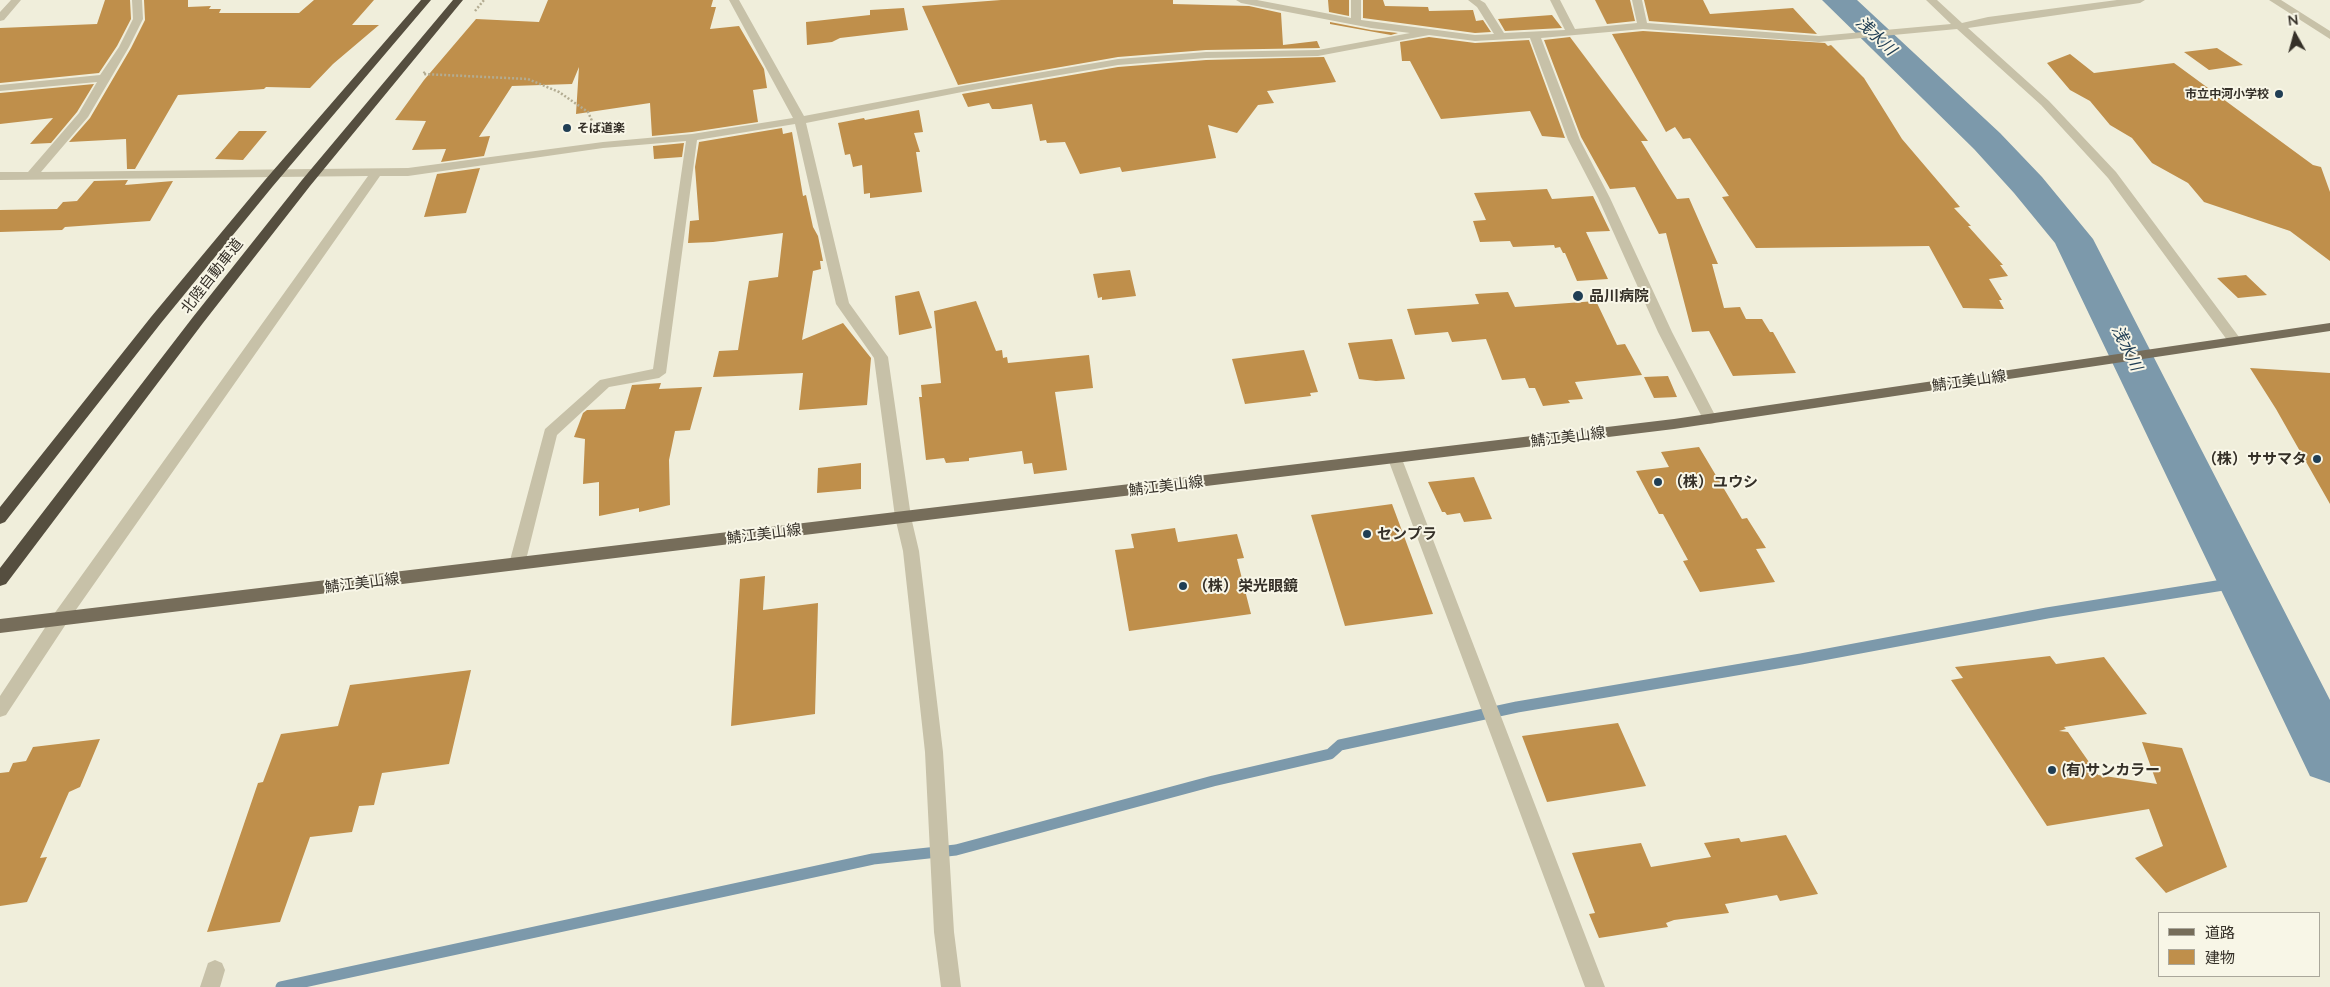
<!DOCTYPE html>
<meta charset="utf-8">
<style>
body{margin:0}
#map{position:relative;width:2330px;height:987px;overflow:hidden;background:#f0eedb;font-family:Lato,"Noto Sans JP",sans-serif}
canvas{display:block}
.legend{position:absolute;left:2158px;top:912px;width:162px;height:65px;box-sizing:border-box;background:#f8f6e7;border:1px solid #aaa79b;margin:0;padding:6px 9px;list-style:none;font-size:15px;color:#353028}
.legend li{display:flex;align-items:center;gap:10px;height:25px}
.legend b{width:25px;border:1px solid #aaa79b}
.north{position:absolute;left:2270px;top:10px;width:50px;height:50px;-webkit-text-stroke:4px #f8f6e7;paint-order:stroke;rotate:353deg;font-size:14px;font-weight:700;line-height:20px;text-align:center;color:#353028}
.north::after{content:'';display:block;margin:auto;width:18px;height:22px;background:#353028;clip-path:polygon(50% 0,100% 100%,50% 72%,0 100%)}
</style>
<div id="map">
<canvas width="2330" height="987"></canvas>
<ul class="legend">
<li><b style="height:6px;background:#766d5a"></b>道路</li>
<li><b style="height:14px;background:#bf8f4b"></b>建物</li>
</ul>
<div class="north">N</div>
</div>
<script>
const g = document.querySelector('canvas').getContext('2d');
g.lineJoin = 'round';
const toPath = rows => new Path2D(rows.map(r => 'M' + r).join(''));
function trace(path, color, width, dash) { g.strokeStyle = color; g.lineWidth = width; g.lineCap = dash ? 'butt' : 'round'; g.setLineDash(dash || []); g.stroke(path); }
function paint(path, color) { g.fillStyle = color; g.fill(path, 'evenodd'); }
function label(font, color, halo, rows, align = 'center') {
  g.font = font + ' Lato,"Noto Sans JP",sans-serif'; g.lineWidth = 4; g.setLineDash([]); g.textBaseline = 'middle'; g.strokeStyle = halo; g.fillStyle = color; for (const [text, x, y, turn = 0] of rows) {
    g.save(); g.translate(x, y); g.rotate((+turn || 0) * Math.PI / 180); g.textAlign = isNaN(turn) ? turn : align; if (halo) g.strokeText(text, 0, 0); g.fillText(text, 0, 0); g.restore();
  }
}
const stream = toPath([
 [281,987,873,859,956,850,1213,781,1330,754,1340,745,1517,707,1801,659,2047,613,2242,582]
]);
const river = toPath([
 [1822,0,1857,0,2000,133,2042,177,2093,239,2330,700,2330,783,2310,776,2055,243,2014,193,1974,149,1822,0]
]);
const building = toPath([
 [105,0,130,0,131,19,117,46,99,73,0,83,0,28,97,24],
 [144,0,188,0,188,7,211,6,209,9,221,9,219,13,299,13,314,0,374,0,352,25,379,25,333,64,310,88,266,87,264,89,178,95,135,169,127,169,126,139,69,142,90,118,131,48,145,20],
 [548,0,713,0,711,7,716,7,710,29,739,26,764,69,767,88,753,90,758,122,692,132,652,136,650,103,576,114,579,67,572,84,512,86,479,137,490,136,484,156,441,162,446,149,412,150,426,121,395,120,424,80,476,19,539,22],
 [1001,0,1173,0,1173,4,1249,6,1281,13,1283,45,1317,41,1320,48,1206,50,1118,57,958,85,922,6],
 [1328,0,1349,0,1349,16,1329,12],
 [1363,0,1383,0,1385,6,1428,7,1429,11,1473,10,1476,21,1483,20,1491,32,1475,33,1363,18],
 [1595,0,1630,0,1635,21,1607,24],
 [1644,0,1703,0,1710,14,1793,8,1817,34,1649,21],
 [904,8,908,30,840,38,832,42,807,45,806,22,870,15,870,10],
 [1552,15,1562,28,1505,31,1498,19],
 [1330,22,1371,30,1398,33,1391,35,1330,24],
 [1643,31,1825,43,1828,46,1831,45,1864,78,1902,139,1960,207,1954,208,1971,226,1968,226,2003,265,2000,265,2008,276,1989,279,2002,300,1999,300,2004,309,1963,308,1929,246,1756,248,1722,197,1729,196,1690,138,1683,139,1675,127,1666,132,1612,34],
 [1429,37,1475,43,1529,40,1565,138,1542,136,1530,111,1441,119,1410,61,1402,61,1400,42],
 [1570,37,1648,141,1641,141,1677,199,1689,198,1718,264,1712,264,1724,308,1740,307,1746,319,1762,319,1770,332,1773,332,1796,373,1733,376,1709,331,1692,332,1666,233,1659,234,1635,187,1610,189,1581,137,1544,40],
 [2217,48,2243,65,2209,70,2184,52],
 [2070,54,2094,73,2174,63,2313,165,2321,167,2330,192,2330,261,2290,231,2204,202,2188,183,2152,163,2132,138,2110,125,2090,101,2070,90,2047,63],
 [1324,57,1336,82,1267,91,1274,103,1258,105,1237,133,1208,125,1216,158,1122,172,1120,167,1080,174,1065,142,1047,143,1046,140,1040,141,1032,104,1000,109,992,109,989,103,968,107,962,94,1118,67,1206,60],
 [94,84,77,112,51,143,30,144,53,118,0,124,0,93],
 [919,110,923,132,914,133,920,152,916,152,922,192,870,198,870,193,864,194,862,165,853,167,850,154,845,155,838,123,864,118,865,120],
 [782,128,783,134,792,132,803,196,806,195,813,227,818,236,823,261,820,261,821,269,813,271,802,340,843,323,871,358,867,405,799,410,803,373,713,377,719,351,738,350,749,281,778,277,783,233,713,242,688,243,690,221,699,220,695,167,699,142],
 [239,131,267,131,243,160,215,159],
 [684,143,682,157,654,159,653,146],
 [480,168,466,213,424,217,437,174],
 [128,180,125,185,173,181,150,221,65,227,62,230,0,232,0,210,57,209,63,202,77,201,94,181],
 [1547,189,1552,199,1593,196,1610,231,1586,232,1608,279,1577,281,1565,253,1563,253,1560,247,1555,248,1554,245,1513,247,1510,241,1480,242,1473,221,1486,220,1474,193],
 [1130,270,1136,296,1102,300,1102,297,1098,298,1093,274],
 [2246,275,2267,295,2238,298,2217,278],
 [919,291,932,328,899,335,895,296],
 [1508,292,1515,307,1596,301,1617,345,1625,344,1642,375,1575,382,1583,399,1568,400,1570,403,1543,406,1535,388,1529,388,1525,378,1502,380,1486,339,1452,342,1448,332,1415,335,1407,309,1479,304,1475,294],
 [976,301,996,351,1002,350,1003,358,1007,357,1008,363,1089,355,1093,388,1055,392,1067,470,1034,474,1032,463,1024,464,1022,451,969,458,969,461,946,463,944,458,926,460,919,397,922,397,921,385,941,383,934,311],
 [1392,339,1405,379,1376,381,1359,379,1348,343],
 [1304,350,1318,392,1310,393,1311,396,1245,404,1232,359],
 [2250,368,2330,373,2330,504,2276,409],
 [1668,376,1677,397,1654,398,1644,377],
 [661,383,659,389,702,387,690,430,675,431,669,460,670,505,639,512,639,508,599,516,599,482,583,484,585,439,574,437,583,413,587,410,625,409,632,385],
 [1699,447,1742,519,1747,518,1766,548,1756,549,1775,582,1700,592,1683,561,1688,560,1663,514,1659,514,1636,471,1669,467,1661,452],
 [861,463,861,489,817,493,818,468],
 [1474,477,1492,519,1464,522,1460,513,1447,515,1445,512,1442,512,1428,482],
 [1392,504,1433,614,1345,626,1311,515],
 [1175,528,1178,542,1237,534,1244,558,1237,559,1251,614,1129,631,1115,550,1134,548,1131,534],
 [765,576,763,610,818,603,815,714,731,726,740,579],
 [2050,656,2056,664,2104,657,2147,714,2064,727,2066,729,2059,731,2068,732,2098,775,2157,784,2142,742,2182,748,2227,867,2166,893,2135,858,2163,846,2149,809,2047,826,1951,680,1963,678,1955,667],
 [471,670,449,764,382,773,374,805,359,806,352,832,310,837,280,922,207,932,258,783,263,782,281,734,338,726,350,685],
 [1618,723,1646,786,1547,802,1522,736],
 [100,739,80,787,69,792,40,858,47,857,27,902,0,906,0,773,9,772,13,763,26,761,33,747],
 [1786,835,1818,894,1780,901,1777,895,1725,904,1729,913,1674,920,1666,923,1668,927,1599,938,1589,914,1595,913,1572,853,1641,843,1651,867,1711,857,1704,843,1739,838,1741,842]
]);
const path = toPath([
 [475,11,484,0],
 [425,72,423,74,528,79,559,92,588,112,596,130]
]);
const minor = toPath([
 [11,0,21,0,4,20,0,21,0,12,11,0],
 [132,0,142,0,143,19,129,47,88,117,41,172,408,168,603,142,692,134,793,118,729,0,739,0,804,116,967,85,1118,59,1206,52,1318,50,1410,33,1371,28,1241,3,1236,0,1257,0,1351,18,1351,0,1361,0,1361,20,1475,35,1494,34,1477,7,1468,0,1480,0,1485,3,1504,33,1565,30,1550,0,1560,0,1575,29,1637,23,1632,0,1642,0,1647,23,1819,36,1951,24,1926,0,1937,0,1962,23,1988,17,2117,0,2145,0,2140,3,1968,28,2049,101,2116,172,2242,341,2240,344,2230,344,2108,178,2041,105,1957,29,1819,42,1643,29,1541,38,1580,140,1610,198,1672,332,1717,419,1715,423,1710,424,1705,423,1703,419,1658,332,1598,198,1568,140,1530,38,1475,41,1429,35,1318,56,1206,58,1118,65,967,91,806,123,849,303,888,357,911,517,919,551,943,752,954,932,961,987,941,987,934,932,925,752,903,551,895,517,874,358,836,304,795,124,697,140,666,373,659,378,609,387,557,435,525,564,523,568,517,570,511,568,509,564,545,429,600,380,653,369,686,141,603,148,408,176,380,176,66,624,6,715,0,717,0,696,54,614,368,176,0,180,0,172,28,172,79,113,97,82,0,91,0,85,100,75,119,47,133,19,132,0],
 [2269,0,2281,0,2330,31,2330,39,2269,0],
 [1395,454,1400,455,1402,459,1605,987,1585,987,1388,459,1390,455,1395,454],
 [215,960,222,963,225,970,220,987,200,987,208,963,215,960]
]);
const major = toPath([
 [2330,323,2330,331,1674,429,0,633,0,619,1674,419,2330,323]
]);
const highway = toPath([
 [421,0,431,0,273,186,161,323,5,522,0,524,0,507,151,317,265,180,421,0],
 [453,0,463,0,310,186,203,323,6,584,0,586,0,568,193,317,302,180,453,0]
]);
const markers = [
 [2279,94,5,"#203e54"],
 [567,128,5,"#203e54"],
 [1578,296,6,"#203e54"],
 [2317,459,5,"#203e54"],
 [1658,482,5,"#203e54"],
 [1367,534,5,"#203e54"],
 [1183,586,5,"#203e54"],
 [2052,770,5,"#203e54"]
];
const farPoinames = [
 ["市立中河小学校",2269,94],
 ["そば道楽",577,128,"left"]
];
const streetNames = [
 ["北陸自動車道",212,276,-52],
 ["鯖江美山線",1969,381,-8],
 ["鯖江美山線",1568,437,-7],
 ["鯖江美山線",1166,486,-7],
 ["鯖江美山線",764,534,-7],
 ["鯖江美山線",362,583,-7]
];
const poiNames = [
 ["品川病院",1589,296],
 ["（株）ササマタ",2307,459,"right"],
 ["（株）ユウシ",1668,482],
 ["センプラ",1377,534],
 ["（株）栄光眼鏡",1193,586],
 ["(有)サンカラー",2062,770]
];
const waterNames = [
 ["浅水川",1876,36,43],
 ["浅水川",2127,348,64]
];
trace(stream, '#7c99ab', 11);
paint(river, '#7c99ab');
paint(building, '#bf8f4b');
trace(path, '#b3ac92', 2.5, [2, 2]);
paint(minor, '#c7c1a8');
paint(major, '#766d5a');
paint(highway, '#554e3f');
for (const [x, y, r, color] of markers) { const dot = new Path2D(); dot.arc(x, y, r, 0, 2 * Math.PI); g.fillStyle = color; g.fill(dot); trace(dot, '#f8f6e7', 2); }
label('bold 12px', '#353028', '#f8f6e7', farPoinames, 'right');
label('15px', '#353028', '#f8f6e7', streetNames);
label('bold 15px', '#353028', '#f8f6e7', poiNames, 'left');
label('italic 16px', '#203e54', '#f8f6e7', waterNames);
</script>
